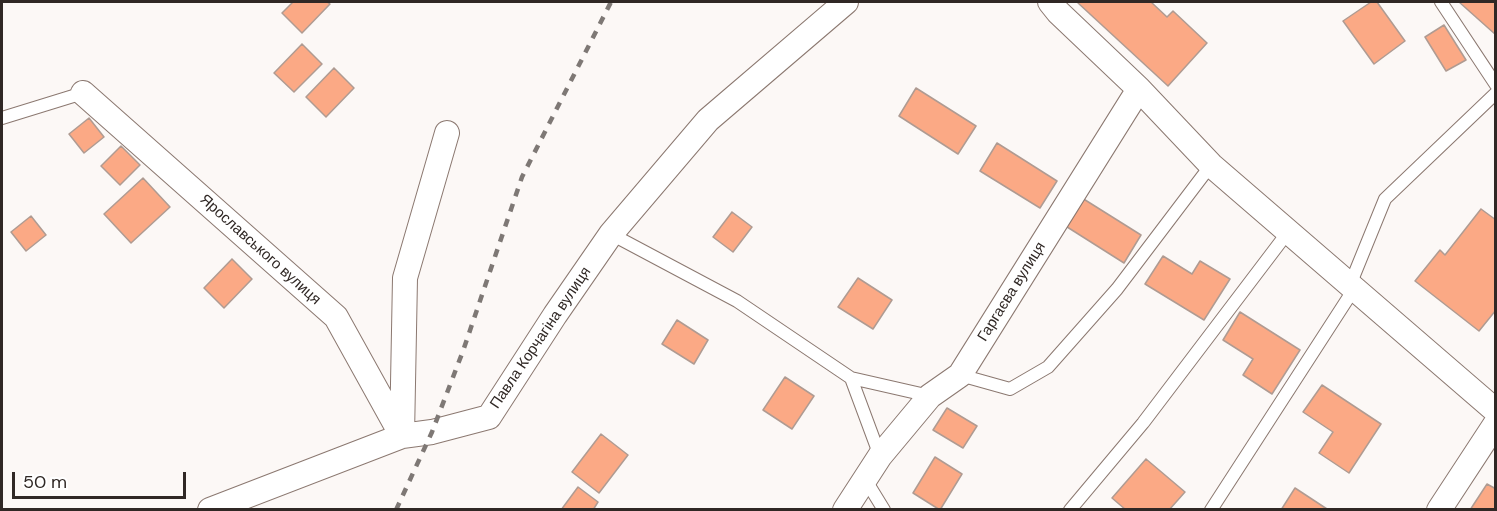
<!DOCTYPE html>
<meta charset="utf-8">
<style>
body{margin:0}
#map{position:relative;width:1497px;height:511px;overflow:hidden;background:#fcf8f6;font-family:"DM Sans",sans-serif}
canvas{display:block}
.frame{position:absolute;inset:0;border:3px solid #302825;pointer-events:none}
.scale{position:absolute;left:12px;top:472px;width:174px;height:27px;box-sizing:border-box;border:3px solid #302825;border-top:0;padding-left:8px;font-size:18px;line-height:21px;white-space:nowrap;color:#302825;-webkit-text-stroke:4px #fff;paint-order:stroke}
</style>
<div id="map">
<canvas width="1497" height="511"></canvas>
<div class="frame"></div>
<div class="scale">50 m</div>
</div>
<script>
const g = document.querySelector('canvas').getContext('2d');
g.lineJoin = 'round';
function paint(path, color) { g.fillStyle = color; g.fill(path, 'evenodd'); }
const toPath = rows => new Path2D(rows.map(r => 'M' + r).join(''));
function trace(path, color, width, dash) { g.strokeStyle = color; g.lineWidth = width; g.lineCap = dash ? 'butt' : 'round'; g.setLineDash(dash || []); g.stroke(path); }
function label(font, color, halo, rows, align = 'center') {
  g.font = font + ' "DM Sans",sans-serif'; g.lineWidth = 5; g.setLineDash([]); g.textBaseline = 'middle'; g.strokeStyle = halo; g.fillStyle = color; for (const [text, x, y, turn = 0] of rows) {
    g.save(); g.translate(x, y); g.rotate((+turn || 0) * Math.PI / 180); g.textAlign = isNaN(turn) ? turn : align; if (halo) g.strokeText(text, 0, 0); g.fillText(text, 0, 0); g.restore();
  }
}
const building = toPath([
 [293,2,327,2,330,4,302,33,282,13,293,2],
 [1079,2,1151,2,1167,17,1173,11,1207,43,1168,86,1078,3,1079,2],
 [1371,2,1377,2,1405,41,1374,64,1343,21,1371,2],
 [1459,2,1496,2,1496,35,1459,2],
 [1444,25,1466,60,1446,71,1425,37,1444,25],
 [302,44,322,64,294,92,274,73,302,44],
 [334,68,354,88,326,117,306,97,334,68],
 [916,88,976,126,958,154,899,116,916,88],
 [89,118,104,137,84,153,69,134,89,118],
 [997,143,1057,181,1040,208,980,171,997,143],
 [121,146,140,165,120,185,101,166,121,146],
 [143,178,170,207,131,243,104,214,143,178],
 [1082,198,1141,235,1124,263,1064,225,1082,198],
 [1481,209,1496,220,1496,310,1479,331,1415,281,1440,250,1445,255,1481,209],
 [732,212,752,227,733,252,713,237,732,212],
 [31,216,46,235,26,251,11,232,31,216],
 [1163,256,1192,274,1200,261,1230,279,1204,320,1145,284,1163,256],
 [232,259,252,279,224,308,204,288,232,259],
 [858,278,892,300,873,329,838,307,858,278],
 [1240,312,1300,350,1272,394,1243,375,1253,359,1223,340,1240,312],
 [677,320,708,340,694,364,662,344,677,320],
 [785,377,814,396,792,429,763,410,785,377],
 [1322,385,1381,424,1349,473,1319,453,1333,432,1303,412,1322,385],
 [947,408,977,426,963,448,933,430,947,408],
 [601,434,628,455,599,493,572,472,601,434],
 [935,457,962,474,940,510,913,493,935,457],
 [1146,459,1185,492,1169,510,1126,510,1112,498,1146,459],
 [1487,484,1496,489,1496,510,1470,510,1487,484],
 [578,487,598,502,593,510,561,510,578,487],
 [1295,488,1327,509,1327,510,1281,510,1295,488]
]);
const lane = toPath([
 [1441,2,1496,85],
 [2,118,83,93],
 [611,234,737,301,851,378,930,396],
 [1350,285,1385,199,1496,93],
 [960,375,1010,389,1048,367,1117,289,1211,165],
 [851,378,880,456],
 [865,479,884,510],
 [1070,510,1143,423,1288,232],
 [1211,510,1354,289]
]);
const street = toPath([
 [1050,2,1058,12,1139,89,1211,165,1496,411],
 [83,93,336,317,402,436,210,510],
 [447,133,405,278,402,436,432,432,489,417,555,315,611,234,708,120,846,2],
 [845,510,880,456,930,396,960,375,1139,89],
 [1439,510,1496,423]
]);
const rail = toPath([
 [396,510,432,432,463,351,522,177,611,2]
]);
const streetNames = [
 ["Ярославського вулиця",260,250,42],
 ["Гаргаєва вулиця",1012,292,-58],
 ["Павла Корчагіна вулиця",541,338,-56]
];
paint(building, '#fba985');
trace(building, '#af9b92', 1.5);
trace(lane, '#8b7870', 14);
trace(street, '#8b7870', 26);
trace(lane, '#fff', 12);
trace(street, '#fff', 24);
trace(rail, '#7e7875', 4.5, [8, 8]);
label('15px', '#302825', '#fff', streetNames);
</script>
